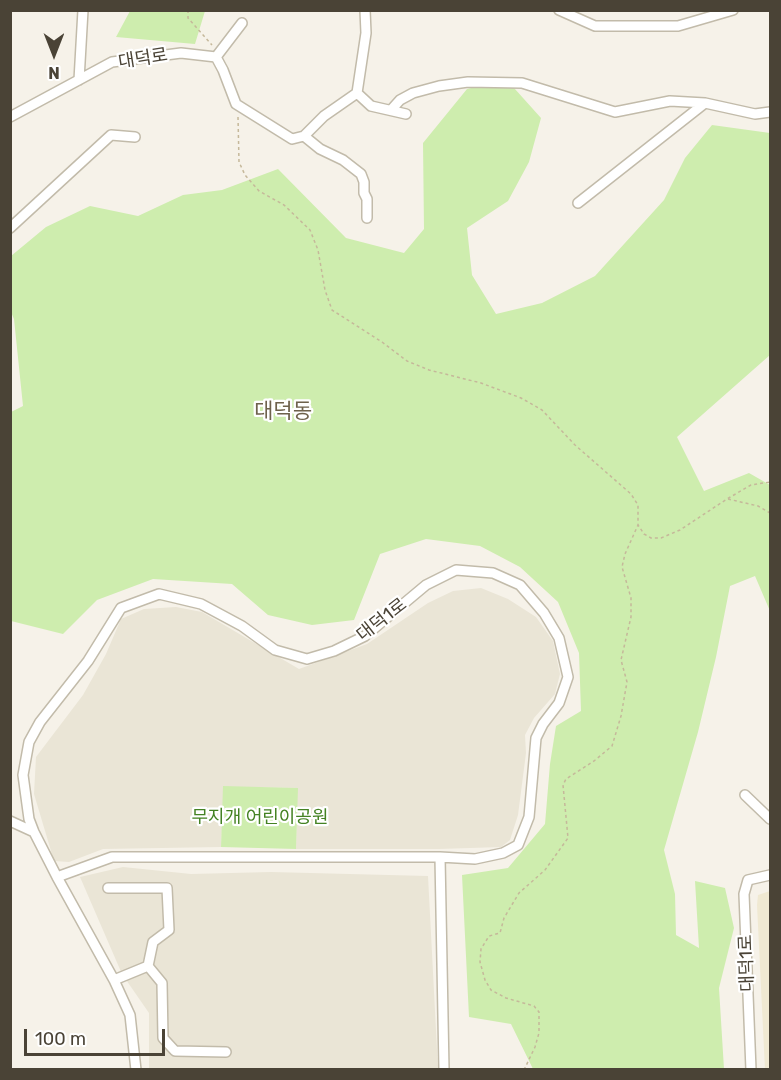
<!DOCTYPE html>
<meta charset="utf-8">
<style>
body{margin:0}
#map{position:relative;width:781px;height:1080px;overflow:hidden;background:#f6f2e9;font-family:Rubik,sans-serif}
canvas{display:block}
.frame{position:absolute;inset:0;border:12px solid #4a4336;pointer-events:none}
.north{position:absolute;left:24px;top:24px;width:60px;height:60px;-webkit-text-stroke:4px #fff;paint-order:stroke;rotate:180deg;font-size:16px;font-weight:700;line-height:24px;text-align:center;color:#4a4336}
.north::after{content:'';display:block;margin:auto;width:21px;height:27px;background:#4a4336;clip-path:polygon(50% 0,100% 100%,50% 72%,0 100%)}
.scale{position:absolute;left:24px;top:1029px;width:141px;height:27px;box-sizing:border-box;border:3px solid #4a4336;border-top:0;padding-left:8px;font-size:18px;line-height:21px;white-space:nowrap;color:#4a4336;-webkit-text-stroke:4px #fff;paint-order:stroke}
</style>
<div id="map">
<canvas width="781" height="1080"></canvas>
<div class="frame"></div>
<div class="north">N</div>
<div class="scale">100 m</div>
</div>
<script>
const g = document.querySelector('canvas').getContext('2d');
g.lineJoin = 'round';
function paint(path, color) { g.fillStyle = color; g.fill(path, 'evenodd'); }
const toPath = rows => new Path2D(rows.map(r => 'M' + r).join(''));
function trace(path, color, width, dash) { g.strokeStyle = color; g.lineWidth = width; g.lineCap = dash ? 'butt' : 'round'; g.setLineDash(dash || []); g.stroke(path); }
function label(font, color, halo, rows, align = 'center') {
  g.font = font + ' Rubik,"Noto Sans KR",sans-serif'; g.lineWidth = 4.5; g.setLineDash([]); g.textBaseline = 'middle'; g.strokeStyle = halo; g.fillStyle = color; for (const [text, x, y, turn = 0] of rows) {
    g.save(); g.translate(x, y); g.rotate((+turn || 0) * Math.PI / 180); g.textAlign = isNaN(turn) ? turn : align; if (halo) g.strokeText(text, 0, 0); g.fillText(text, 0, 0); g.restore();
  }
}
const residential = toPath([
 [481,588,508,599,536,617,553,641,560,674,555,694,534,718,525,735,526,753,518,815,510,840,501,847,439,849,296,849,297,788,224,787,221,847,103,849,69,862,54,861,34,794,36,757,83,695,106,654,121,619,144,609,176,607,202,612,299,669,367,644,428,603,453,591],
 [123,867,191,874,271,872,428,876,438,1069,149,1069,149,1013,122,974,80,877]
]);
const education = toPath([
 [770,891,770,1069,765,1070,757,905,758,895]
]);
const green = toPath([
 [130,11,130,10,205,11,195,44,116,37],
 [506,79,541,118,529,162,508,201,467,228,472,275,496,314,542,303,595,276,664,200,685,158,712,125,770,133,770,355,677,437,704,491,749,473,770,485,770,611,755,576,730,586,716,657,698,732,664,850,675,894,676,935,699,948,695,881,725,888,734,928,719,988,724,1069,533,1069,511,1024,469,1017,462,875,508,868,545,824,550,764,556,726,581,711,579,653,558,602,520,567,480,546,426,539,380,554,354,620,312,625,268,615,232,584,153,579,97,600,63,634,11,621,11,412,23,406,14,319,11,312,11,256,46,227,90,206,138,216,183,195,222,190,278,169,346,238,404,253,424,229,423,143,467,89],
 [223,786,298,788,296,849,221,847]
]);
const path = toPath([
 [188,10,188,18,212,45],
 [238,117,239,162,245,175,259,191,284,205,310,230,318,250,325,290,332,310,382,342,407,361,429,370,481,383,521,398,542,410,575,445,631,494,638,505,638,525,644,534,651,538,661,538,680,530,727,499,751,485,770,482],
 [728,499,758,506,770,513],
 [524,1070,535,1047,539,1033,539,1012,534,1006,506,998,491,990,485,980,480,962,481,949,489,936,500,933,504,918,519,893,545,870,568,838,563,785,566,779,594,761,612,746,621,716,627,682,621,660,631,617,631,598,622,567,625,554,638,525]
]);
const street = toPath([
 [559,10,595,26,678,26,733,10],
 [216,57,242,23],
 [79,80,83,10],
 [357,93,371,106,406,114],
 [391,110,400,100,413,93,439,86,468,82,522,83,615,112,670,101,705,103,755,114,770,112],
 [10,117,112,62,181,53,216,57,223,70,236,104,292,139,304,136,324,116,357,93,366,33,365,10],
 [304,136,320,149,343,160,361,174,364,182,364,193,367,199,367,218],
 [578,203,705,103],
 [10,228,111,135,135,137],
 [745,795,770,819],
 [10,821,34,832],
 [57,877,112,857,440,857],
 [108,888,167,888,169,930,153,942,148,966,114,980],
 [148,966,162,983,163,1038,175,1051,226,1052],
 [136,1070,130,1015,114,980,57,877,34,832,29,819,23,775,29,742,40,722,88,661,121,608,159,594,201,604,242,626,275,650,307,659,334,651,365,636,426,585,456,570,493,573,520,585,544,613,559,638,568,677,559,703,543,724,536,738,529,817,518,845,503,853,475,859,440,857,444,1070],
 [751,1070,744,894,748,880,770,875]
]);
const streetNames = [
 ["대덕로",143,59,-9],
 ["대덕1로",382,620,-38],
 ["대덕1로",747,963,-92]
];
const parkNames = [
 ["무지개 어린이공원",260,818]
];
const quarterNames = [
 ["대덕동",283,412]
];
paint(residential, '#eae5d6');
paint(education, '#f0e9d2');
paint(green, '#ceedae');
trace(street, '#c2bbaa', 12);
trace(path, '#c5b89a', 1.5, [3, 3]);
trace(street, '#fff', 9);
label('18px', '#4a4336', '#fff', streetNames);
label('18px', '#448223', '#fff', parkNames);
label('21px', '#6e624c', '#fff', quarterNames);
</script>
